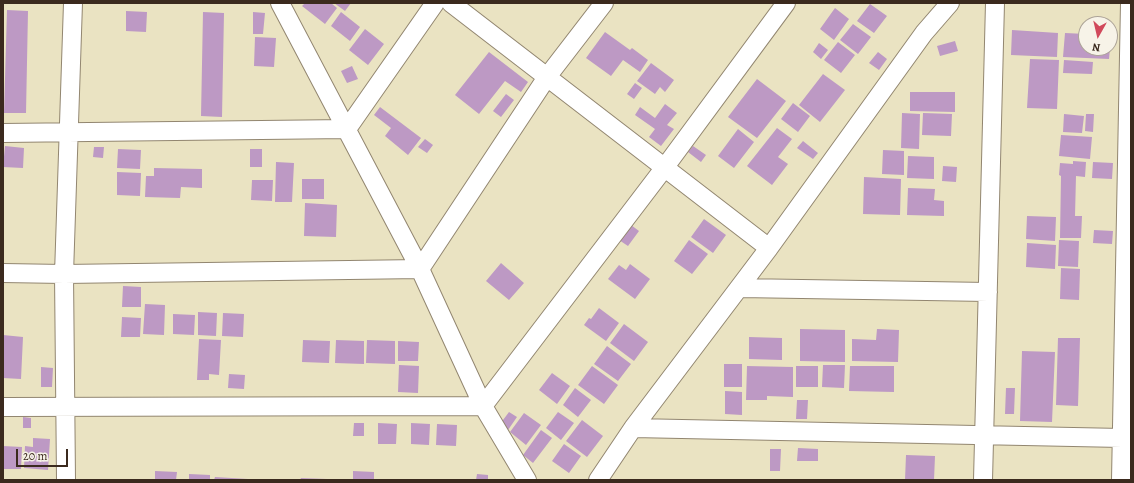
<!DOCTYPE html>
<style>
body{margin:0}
#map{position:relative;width:1134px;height:483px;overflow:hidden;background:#eae3c2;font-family:Alegreya,serif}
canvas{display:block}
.frame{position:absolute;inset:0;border:4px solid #3b2a1e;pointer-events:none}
.north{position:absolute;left:1078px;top:16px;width:40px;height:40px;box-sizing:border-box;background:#f7f3e8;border:1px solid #aca397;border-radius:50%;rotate:188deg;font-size:11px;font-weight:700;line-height:16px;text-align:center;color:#3b2a1e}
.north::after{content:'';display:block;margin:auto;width:14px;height:18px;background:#d1495b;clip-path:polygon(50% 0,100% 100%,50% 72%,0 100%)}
.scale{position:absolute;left:16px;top:449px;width:52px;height:18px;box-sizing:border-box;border:2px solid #3b2a1e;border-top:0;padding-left:5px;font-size:12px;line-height:14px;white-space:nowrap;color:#3b2a1e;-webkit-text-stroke:3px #f7f3e8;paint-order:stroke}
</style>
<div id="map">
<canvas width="1134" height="483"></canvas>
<div class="frame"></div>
<div class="north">N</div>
<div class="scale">20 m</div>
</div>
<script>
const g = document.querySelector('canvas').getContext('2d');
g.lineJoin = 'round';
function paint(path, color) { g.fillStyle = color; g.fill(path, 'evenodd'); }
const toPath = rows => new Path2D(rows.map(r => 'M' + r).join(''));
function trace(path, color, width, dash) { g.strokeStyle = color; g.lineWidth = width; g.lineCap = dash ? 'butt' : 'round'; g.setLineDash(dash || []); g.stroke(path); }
const building = toPath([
 [305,3,331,3,337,8,325,24,302,6],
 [334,3,351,3,345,11],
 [870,4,887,16,874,33,857,21],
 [835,8,849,19,834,40,820,29],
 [7,10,28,11,26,113,4,113],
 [126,11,147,12,146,32,126,31],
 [203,12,224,13,222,117,201,116],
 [253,12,265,13,263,34,253,34],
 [341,12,360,27,350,41,331,26],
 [853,24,871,37,858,54,840,40],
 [365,29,384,44,368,65,349,50],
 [1012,30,1058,33,1057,57,1011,55],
 [605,32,630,50,632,48,648,60,640,72,623,60,611,76,586,58],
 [1065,33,1086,34,1086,48,1110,48,1109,59,1063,57],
 [255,37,276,38,274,67,254,66],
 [955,41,958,51,940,56,937,46],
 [838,42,855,55,841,73,824,60],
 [819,43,828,50,821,59,813,52],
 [489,52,528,82,521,92,505,81,479,114,455,95],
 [878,52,887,59,879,70,869,63],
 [1030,59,1059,60,1057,109,1027,108],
 [1064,60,1093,62,1092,74,1063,73],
 [651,63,674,80,665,92,660,87,655,94,637,81],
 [352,66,358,79,347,83,341,71],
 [823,74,845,90,820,122,799,105],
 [757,79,786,101,757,138,728,117],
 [635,83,642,88,634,99,627,94],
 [910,92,955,92,955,112,910,111],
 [506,94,514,100,501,117,493,111],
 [793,103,810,116,798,132,781,119],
 [665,104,677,113,667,125,674,129,661,146,649,137,655,129,635,115,640,107,655,118],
 [380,107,421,138,408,155,385,136,391,128,374,115],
 [902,113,920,114,919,149,901,148],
 [923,113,952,114,951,136,922,135],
 [1064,114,1084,116,1082,133,1063,132],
 [1086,114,1094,114,1093,132,1085,131],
 [777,128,792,139,778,157,788,164,772,185,747,166],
 [738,129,754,142,734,168,718,156],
 [1061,135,1092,137,1090,159,1059,156],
 [425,139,433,145,427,153,418,147],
 [803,141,818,153,813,159,797,148],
 [5,146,24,148,23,168,3,167],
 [693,146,706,155,701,162,688,152],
 [94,147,104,147,103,158,93,157],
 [118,149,141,150,140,169,117,168],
 [250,149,262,149,262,167,250,167],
 [883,150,904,151,904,175,882,174],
 [908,156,934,157,934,179,907,178],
 [1073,161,1086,162,1085,177,1076,176,1075,216,1082,216,1081,238,1060,238,1061,176,1059,175,1060,163,1073,164],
 [276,162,294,163,292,202,275,202],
 [1093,162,1113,163,1112,179,1092,178],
 [943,166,957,167,956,182,942,181],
 [154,168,202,169,202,188,181,187,180,198,145,197,146,176,154,176],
 [117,172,141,173,140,196,117,195],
 [864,177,901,179,900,215,863,214],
 [302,179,324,179,324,199,302,199],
 [252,180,273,180,272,201,251,200],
 [908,188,935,189,934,200,944,201,944,216,907,215],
 [305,203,337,205,336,237,304,236],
 [1027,216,1056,217,1055,241,1026,239],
 [704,219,726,235,713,253,691,237],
 [631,225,639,231,628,246,619,240],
 [1094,230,1113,231,1112,244,1093,243],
 [689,240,708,254,692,274,674,261],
 [1059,240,1079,241,1078,267,1058,266],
 [1027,243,1056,245,1055,269,1026,267],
 [501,263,524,283,509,300,486,281],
 [630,264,650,279,635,299,608,279,619,265,626,270],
 [1061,268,1080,269,1079,300,1060,299],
 [123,286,141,287,141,307,122,307],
 [145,304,165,305,164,335,143,334],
 [599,308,619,323,606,341,584,325,589,318,591,319],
 [198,312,217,313,216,336,198,335],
 [223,313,244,314,243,337,222,336],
 [173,314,195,315,194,335,173,334],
 [122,317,141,318,140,337,121,337],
 [624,324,648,342,634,361,610,343],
 [800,329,845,330,845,362,800,361],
 [877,329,899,330,898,362,852,361,852,339,876,340],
 [3,335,23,337,21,379,3,378],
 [749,337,782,338,782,360,749,359],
 [1058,338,1080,338,1078,406,1056,405],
 [199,339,221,340,219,375,209,374,209,380,197,380],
 [303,340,330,341,329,363,302,362],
 [336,340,364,341,364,364,335,363],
 [367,340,395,341,395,364,366,363],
 [398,341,419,342,418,361,398,361],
 [607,346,631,364,618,381,594,364],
 [1022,351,1055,352,1052,422,1020,421],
 [724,364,742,364,742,387,724,387],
 [399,365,419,366,418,393,398,392],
 [823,365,845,365,844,388,822,387],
 [592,366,618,385,604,404,578,385],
 [747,366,793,367,793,397,767,396,767,400,746,400],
 [796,366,818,366,818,387,796,387],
 [850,366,894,366,894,392,849,391],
 [41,367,53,368,52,387,41,387],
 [552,373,570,386,557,404,539,390],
 [229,374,245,375,244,389,228,388],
 [575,388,591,400,578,417,563,405],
 [1006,388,1015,388,1014,414,1005,414],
 [725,391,742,392,742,415,725,414],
 [797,400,808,400,807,419,796,419],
 [509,412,517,417,508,430,500,424],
 [558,412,574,423,561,440,546,428],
 [524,413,541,425,526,445,510,432],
 [23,417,31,418,31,428,23,428],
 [582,420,603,436,587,457,566,441],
 [354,423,364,423,364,436,353,436],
 [378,423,397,424,396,444,378,444],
 [411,423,430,424,429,445,411,444],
 [437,424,457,425,456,446,436,445],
 [541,430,552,438,533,463,523,455],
 [33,438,50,439,48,470,24,468,25,446,33,447],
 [564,444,581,456,569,473,552,461],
 [3,446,22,447,21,469,3,469],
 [798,448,818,449,818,461,797,461],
 [770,449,781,449,780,471,770,471],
 [906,455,935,456,934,480,905,480],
 [155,471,177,472,176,480,155,480],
 [353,471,374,472,374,480,353,480],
 [189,474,210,475,210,480,189,480],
 [477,474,488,475,488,480,476,480],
 [215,477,248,479,248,480,214,480],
 [301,478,327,479,327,480,300,480]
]);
const street = toPath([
 [280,3,420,269,483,406,527,480],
 [451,3,769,248],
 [3,133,347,129,435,3],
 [3,273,64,274,420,269,547,77,604,3],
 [740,288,988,292],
 [3,407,483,406,665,167,786,3],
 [633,428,1122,438],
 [66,480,64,274,73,3],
 [598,480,633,428,769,248,924,33,950,3],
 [983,480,995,3],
 [1121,480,1130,3]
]);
paint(building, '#bd99c4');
trace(street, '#928670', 20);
trace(street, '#fff', 18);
</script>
